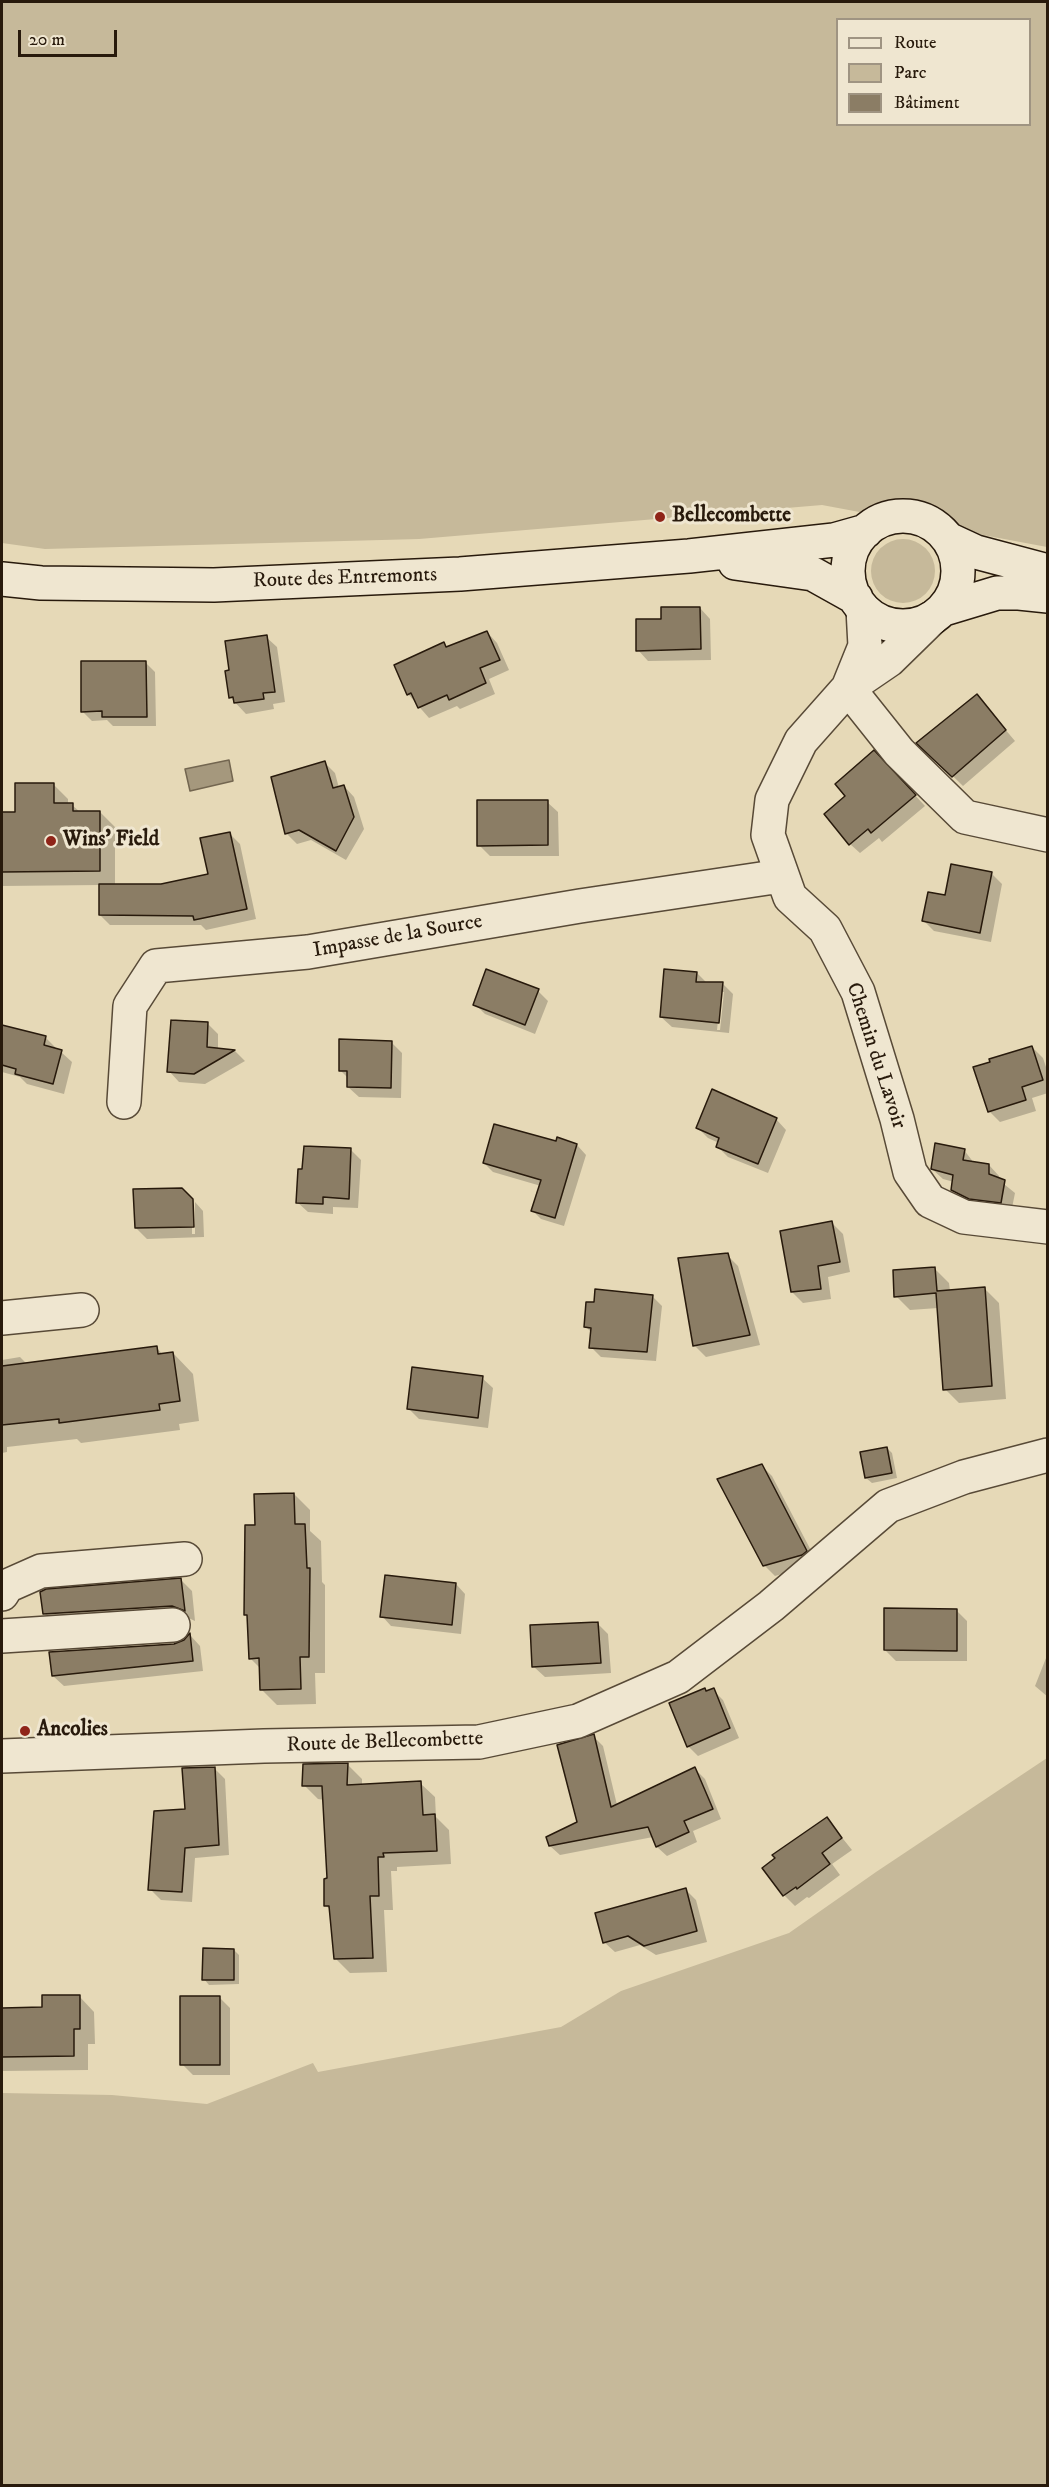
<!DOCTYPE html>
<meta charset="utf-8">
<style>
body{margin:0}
#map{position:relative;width:1049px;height:2487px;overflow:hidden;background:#e6d9b7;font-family:"IM FELL DW Pica",serif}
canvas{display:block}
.frame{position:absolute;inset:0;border:3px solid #281a0c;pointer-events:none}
.legend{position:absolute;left:836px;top:18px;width:195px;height:108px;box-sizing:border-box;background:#efe6d0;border:2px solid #9f9482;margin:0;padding:8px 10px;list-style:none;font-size:18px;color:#281a0c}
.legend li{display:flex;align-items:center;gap:12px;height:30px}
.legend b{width:30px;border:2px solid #9f9482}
.scale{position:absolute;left:18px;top:30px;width:99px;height:27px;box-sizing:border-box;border:3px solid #281a0c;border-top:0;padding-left:8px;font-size:18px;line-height:21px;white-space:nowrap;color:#281a0c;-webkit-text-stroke:4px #efe6d0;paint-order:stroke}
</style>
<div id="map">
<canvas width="1049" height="2487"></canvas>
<div class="frame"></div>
<ul class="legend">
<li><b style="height:8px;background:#efe6d0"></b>Route</li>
<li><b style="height:16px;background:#c6b99a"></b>Parc</li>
<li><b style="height:16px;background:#8b7d65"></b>Bâtiment</li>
</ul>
<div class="scale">20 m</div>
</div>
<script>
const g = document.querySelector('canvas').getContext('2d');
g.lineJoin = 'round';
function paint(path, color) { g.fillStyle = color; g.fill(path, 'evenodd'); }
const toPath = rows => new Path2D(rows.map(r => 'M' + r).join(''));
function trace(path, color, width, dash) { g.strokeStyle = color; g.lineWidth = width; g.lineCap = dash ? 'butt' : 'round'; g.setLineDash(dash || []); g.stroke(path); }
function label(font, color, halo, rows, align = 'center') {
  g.font = font + ' "IM FELL DW Pica",serif'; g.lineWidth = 6; g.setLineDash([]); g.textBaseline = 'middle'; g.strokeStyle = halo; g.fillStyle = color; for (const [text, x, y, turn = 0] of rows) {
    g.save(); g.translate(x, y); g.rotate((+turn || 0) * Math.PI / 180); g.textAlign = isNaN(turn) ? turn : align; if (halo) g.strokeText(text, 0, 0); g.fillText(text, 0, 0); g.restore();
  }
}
const green = toPath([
 [2,2,1047,2,1047,547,822,505,419,539,45,549,2,543],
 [838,20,1030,20,1030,124,838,124],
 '871 571a32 32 0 1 1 64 0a32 32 0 1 1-64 0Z',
 [1047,1758,1047,2485,2,2485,2,2093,112,2095,207,2104,313,2063,318,2072,561,2027,621,1991,789,1933,876,1872]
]);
const water = toPath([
 [229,760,233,781,190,791,185,769,229,760]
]);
const shadow = toPath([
 [700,608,710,619,711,660,648,661,638,650,663,620],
 [487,632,497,643,509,670,489,679,495,694,460,709,457,706,429,718,408,694,444,644,448,648],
 [266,637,277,647,285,702,273,704,274,709,246,714,230,697,230,671],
 [145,662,155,672,156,726,113,726,107,720,92,721,82,711],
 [977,696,1015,741,963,786,919,743],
 [884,762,925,806,882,842,879,838,860,853,850,844],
 [325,763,335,773,339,788,344,786,354,797,364,829,346,860,311,840,297,844,287,834,272,778],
 [53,784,68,799,68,805,72,805,80,812,100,812,115,827,115,885,162,885,209,876,229,833,240,844,256,919,206,930,201,925,110,925,100,915,100,885,2,886,2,813,17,813],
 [547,802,558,812,559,856,490,856,479,845],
 [991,873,1002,884,991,942,934,931,923,920,946,897],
 [697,973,707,983,723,984,733,994,729,1033,672,1027,661,1017],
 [721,992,724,992,720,1030,717,1030],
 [538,991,548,1001,535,1034,485,1014,475,1004],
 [208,1024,218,1034,218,1049,235,1051,245,1061,205,1084,179,1082,169,1071],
 [2,1026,45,1037,56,1048,56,1050,61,1052,72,1062,64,1094,27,1084,20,1077,2,1072],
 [391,1042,402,1053,401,1098,359,1097,348,1087,348,1078,340,1070],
 [1032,1047,1043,1058,1048,1073,1048,1093,1032,1098,1036,1111,1000,1122,989,1111],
 [712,1091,753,1107,758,1112,776,1119,786,1130,768,1173,728,1157,718,1147,719,1143,708,1138,697,1127],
 [557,1143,577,1145,586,1155,564,1226,541,1219,532,1210,541,1186,493,1172,484,1163],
 [351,1150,361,1160,358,1208,333,1207,333,1214,308,1212,297,1202],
 [964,1150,974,1163,989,1165,999,1176,999,1180,1015,1193,1011,1213,963,1200,952,1189,954,1182,943,1179,932,1169],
 [192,1199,192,1234,195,1234,195,1202,203,1211,204,1237,147,1239,136,1228],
 [832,1223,843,1234,850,1272,828,1277,831,1299,803,1303,792,1292],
 [727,1255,738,1266,760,1345,706,1357,695,1346,680,1260],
 [935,1269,949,1283,950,1291,985,1289,999,1303,1006,1399,959,1403,945,1389,938,1308,910,1310,896,1296],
 [652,1296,662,1306,656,1361,601,1357,591,1347,592,1333,585,1326],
 [157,1348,163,1355,173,1353,193,1374,199,1421,179,1424,180,1430,81,1443,77,1439,7,1447,7,1452,2,1453,2,1360,20,1357,27,1364],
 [482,1378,493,1388,488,1428,419,1419,408,1408],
 [887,1448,892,1453,897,1478,872,1483,866,1478],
 [761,1465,772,1476,817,1562,813,1565,775,1576,764,1565],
 [294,1494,310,1510,310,1531,321,1541,322,1582,325,1585,325,1673,315,1673,316,1704,277,1705,261,1689,261,1669,250,1658,249,1618,245,1614,256,1527],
 [181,1580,192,1591,195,1621,184,1616,55,1624,44,1613],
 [456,1584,465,1594,461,1634,391,1626,382,1616],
 [956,1610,967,1621,967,1661,896,1661,885,1650],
 [597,1623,608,1634,611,1673,545,1677,534,1667],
 [190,1635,200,1646,203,1671,64,1686,53,1676,175,1645,185,1641],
 [1048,1653,1048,1697,1035,1686],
 [713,1690,723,1700,739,1738,698,1756,688,1746,707,1693],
 [593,1736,603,1746,617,1805,695,1769,705,1779,721,1819,693,1831,697,1842,667,1856,657,1847,653,1837,560,1855,550,1846,579,1823],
 [348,1765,362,1779,362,1785,420,1783,435,1797,436,1817,449,1830,451,1864,397,1867,397,1871,391,1871,393,1910,384,1910,387,1972,350,1973,335,1958,331,1910,326,1906,329,1880,324,1800,318,1799,304,1785],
 [214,1768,225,1779,229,1855,195,1858,192,1902,161,1900,150,1889,186,1810],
 [827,1819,852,1850,832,1864,840,1875,809,1898,807,1897,795,1906,784,1895],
 [686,1890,696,1900,707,1942,656,1955,640,1945,615,1952,604,1942],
 [234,1950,239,1955,239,1984,209,1985,204,1979],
 [79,1996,94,2012,95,2044,88,2044,88,2070,2,2071,2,2009,44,2008],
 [219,1997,230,2008,230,2075,193,2075,182,2064]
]);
const building = toPath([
 [661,607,700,607,701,649,636,651,636,619,661,619,661,607],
 [487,631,500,660,480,668,486,683,449,700,447,695,418,708,411,693,407,695,394,665,444,642,446,647,487,631],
 [267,635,275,692,263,693,264,699,234,703,233,697,229,698,225,671,229,670,225,641,267,635],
 [81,661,146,661,147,717,102,717,102,711,81,712,81,661],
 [977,694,1006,730,952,777,916,743,977,694],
 [874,750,916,795,871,833,868,829,849,845,824,814,845,796,835,784,874,750],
 [325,761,333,788,344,785,354,817,336,851,299,830,285,834,271,777,325,761],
 [15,783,54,783,54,803,73,803,73,811,100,811,100,871,2,872,2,812,15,812,15,783],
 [477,800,548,800,548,845,477,846,477,800],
 [230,832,247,909,194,920,193,916,99,915,99,884,161,884,208,874,200,838,230,832],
 [951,864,992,872,980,933,922,921,928,892,945,895,951,864],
 [486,969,539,989,525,1025,473,1005,486,969],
 [664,969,697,972,696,982,723,982,719,1023,660,1017,664,969],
 [171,1020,208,1022,207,1047,235,1050,194,1074,167,1072,171,1020],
 [2,1025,46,1036,44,1045,62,1050,53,1084,15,1074,16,1069,2,1065,2,1025],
 [339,1039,392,1041,391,1088,347,1087,347,1071,339,1071,339,1039],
 [1032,1046,1043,1080,1022,1087,1026,1100,988,1112,973,1067,990,1062,989,1059,1032,1046],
 [712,1089,777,1118,758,1164,716,1147,719,1138,696,1128,712,1089],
 [494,1124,556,1141,557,1137,577,1144,555,1218,531,1211,541,1180,483,1163,494,1124],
 [935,1143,965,1149,963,1160,989,1164,989,1174,1005,1180,1001,1203,969,1199,951,1190,953,1175,931,1169,935,1143],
 [304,1146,351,1148,349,1199,323,1197,323,1204,296,1203,298,1169,302,1169,304,1146],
 [182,1188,193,1199,194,1227,135,1228,133,1189,182,1188],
 [832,1221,840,1262,818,1266,821,1289,791,1292,780,1231,832,1221],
 [728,1253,750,1335,693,1346,678,1258,728,1253],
 [935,1267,937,1291,985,1287,992,1386,943,1390,936,1293,894,1297,893,1270,935,1267],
 [595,1289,653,1295,647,1352,589,1348,591,1328,584,1327,586,1302,594,1302,595,1289],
 [157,1346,158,1354,173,1352,180,1401,159,1404,160,1410,59,1423,59,1419,2,1425,2,1366,157,1346],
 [412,1367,483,1376,478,1418,407,1409,412,1367],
 [887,1447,892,1473,865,1478,860,1452,887,1447],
 [762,1464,807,1551,802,1555,763,1566,717,1479,762,1464],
 [294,1493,295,1524,305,1524,307,1568,310,1568,309,1657,300,1657,301,1689,260,1690,259,1658,249,1659,247,1615,244,1615,245,1525,255,1525,254,1494,294,1493],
 [385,1575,456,1583,452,1625,380,1617,385,1575],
 [181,1578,185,1611,172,1606,43,1614,40,1592,46,1589,181,1578],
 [884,1608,957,1609,957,1651,884,1650,884,1608],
 [598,1622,601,1663,532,1667,530,1625,598,1622],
 [190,1633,193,1661,52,1676,49,1652,174,1644,184,1640,190,1633],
 [705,1688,706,1691,714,1688,730,1728,687,1747,669,1703,705,1688],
 [594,1734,611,1807,695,1767,713,1809,684,1821,689,1832,656,1847,648,1827,549,1846,546,1837,577,1822,557,1745,594,1734],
 [348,1763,347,1785,421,1781,423,1815,435,1814,437,1851,383,1853,384,1857,378,1857,379,1896,370,1896,373,1958,334,1959,329,1906,324,1906,324,1879,327,1878,322,1786,302,1786,303,1764,348,1763],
 [215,1767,219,1845,185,1848,182,1892,148,1890,154,1811,185,1809,182,1768,215,1767],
 [827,1817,842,1838,822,1853,830,1864,797,1889,796,1887,783,1896,762,1868,775,1858,772,1855,827,1817],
 [686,1888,697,1931,644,1946,628,1936,603,1943,595,1913,686,1888],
 [203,1948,234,1949,234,1980,202,1980,203,1948],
 [42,1995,80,1995,80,2029,74,2029,74,2056,2,2057,2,2008,42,2007,42,1995],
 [180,1996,220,1996,220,2065,180,2065,180,1996]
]);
const street = toPath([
 [932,618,889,660,848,688,801,741,772,800,768,835,790,897,825,929,858,992,897,1119,910,1172,930,1201,964,1217,1048,1227],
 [848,688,899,752,965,817,1048,835],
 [848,688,865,646,863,609],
 [124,1102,130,1006,156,966,308,952,580,906,781,876],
 [2,1318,82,1310],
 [2,1594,7,1586,41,1571,185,1559],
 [2,1636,173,1625],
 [2,1756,264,1746,479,1742,578,1721,678,1677,771,1606,888,1506,964,1477,1048,1455]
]);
const secondary = toPath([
 '848 571a55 55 0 1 1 110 0a55 55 0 1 1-110 0Z',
 [948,539,976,552,1048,571],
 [735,563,813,574,856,598],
 [2,579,41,583,214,585,460,574,689,556,834,540,866,531],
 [944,609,997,593,1019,593,1048,596]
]);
const markers = [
 [660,517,6,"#8f2418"],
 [51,841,6,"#8f2418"],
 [25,1731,6,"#8f2418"]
];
const poiNames = [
 ["Bellecombette",672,517],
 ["Wins' Field",63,841],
 ["Ancolies",37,1731]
];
const streetNames = [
 ["Route des Entremonts",345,579,-2],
 ["Impasse de la Source",398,937,-10],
 ["Chemin du Lavoir",875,1056,72],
 ["Route de Bellecombette",385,1743,-2]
];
paint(green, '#c6b99a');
paint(water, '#a5987d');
trace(water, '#736650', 1.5);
paint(shadow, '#0003');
paint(building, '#8b7d65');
trace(building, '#281a0c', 1.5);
trace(street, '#584a37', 36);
trace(secondary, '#281a0c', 36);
trace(street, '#efe6d0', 33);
trace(secondary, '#efe6d0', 33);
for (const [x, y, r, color] of markers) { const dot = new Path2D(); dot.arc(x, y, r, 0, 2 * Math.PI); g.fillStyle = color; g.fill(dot); trace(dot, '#efe6d0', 2); }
label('bold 21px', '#281a0c', '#efe6d0', poiNames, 'left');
label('21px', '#281a0c', '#efe6d0', streetNames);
</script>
